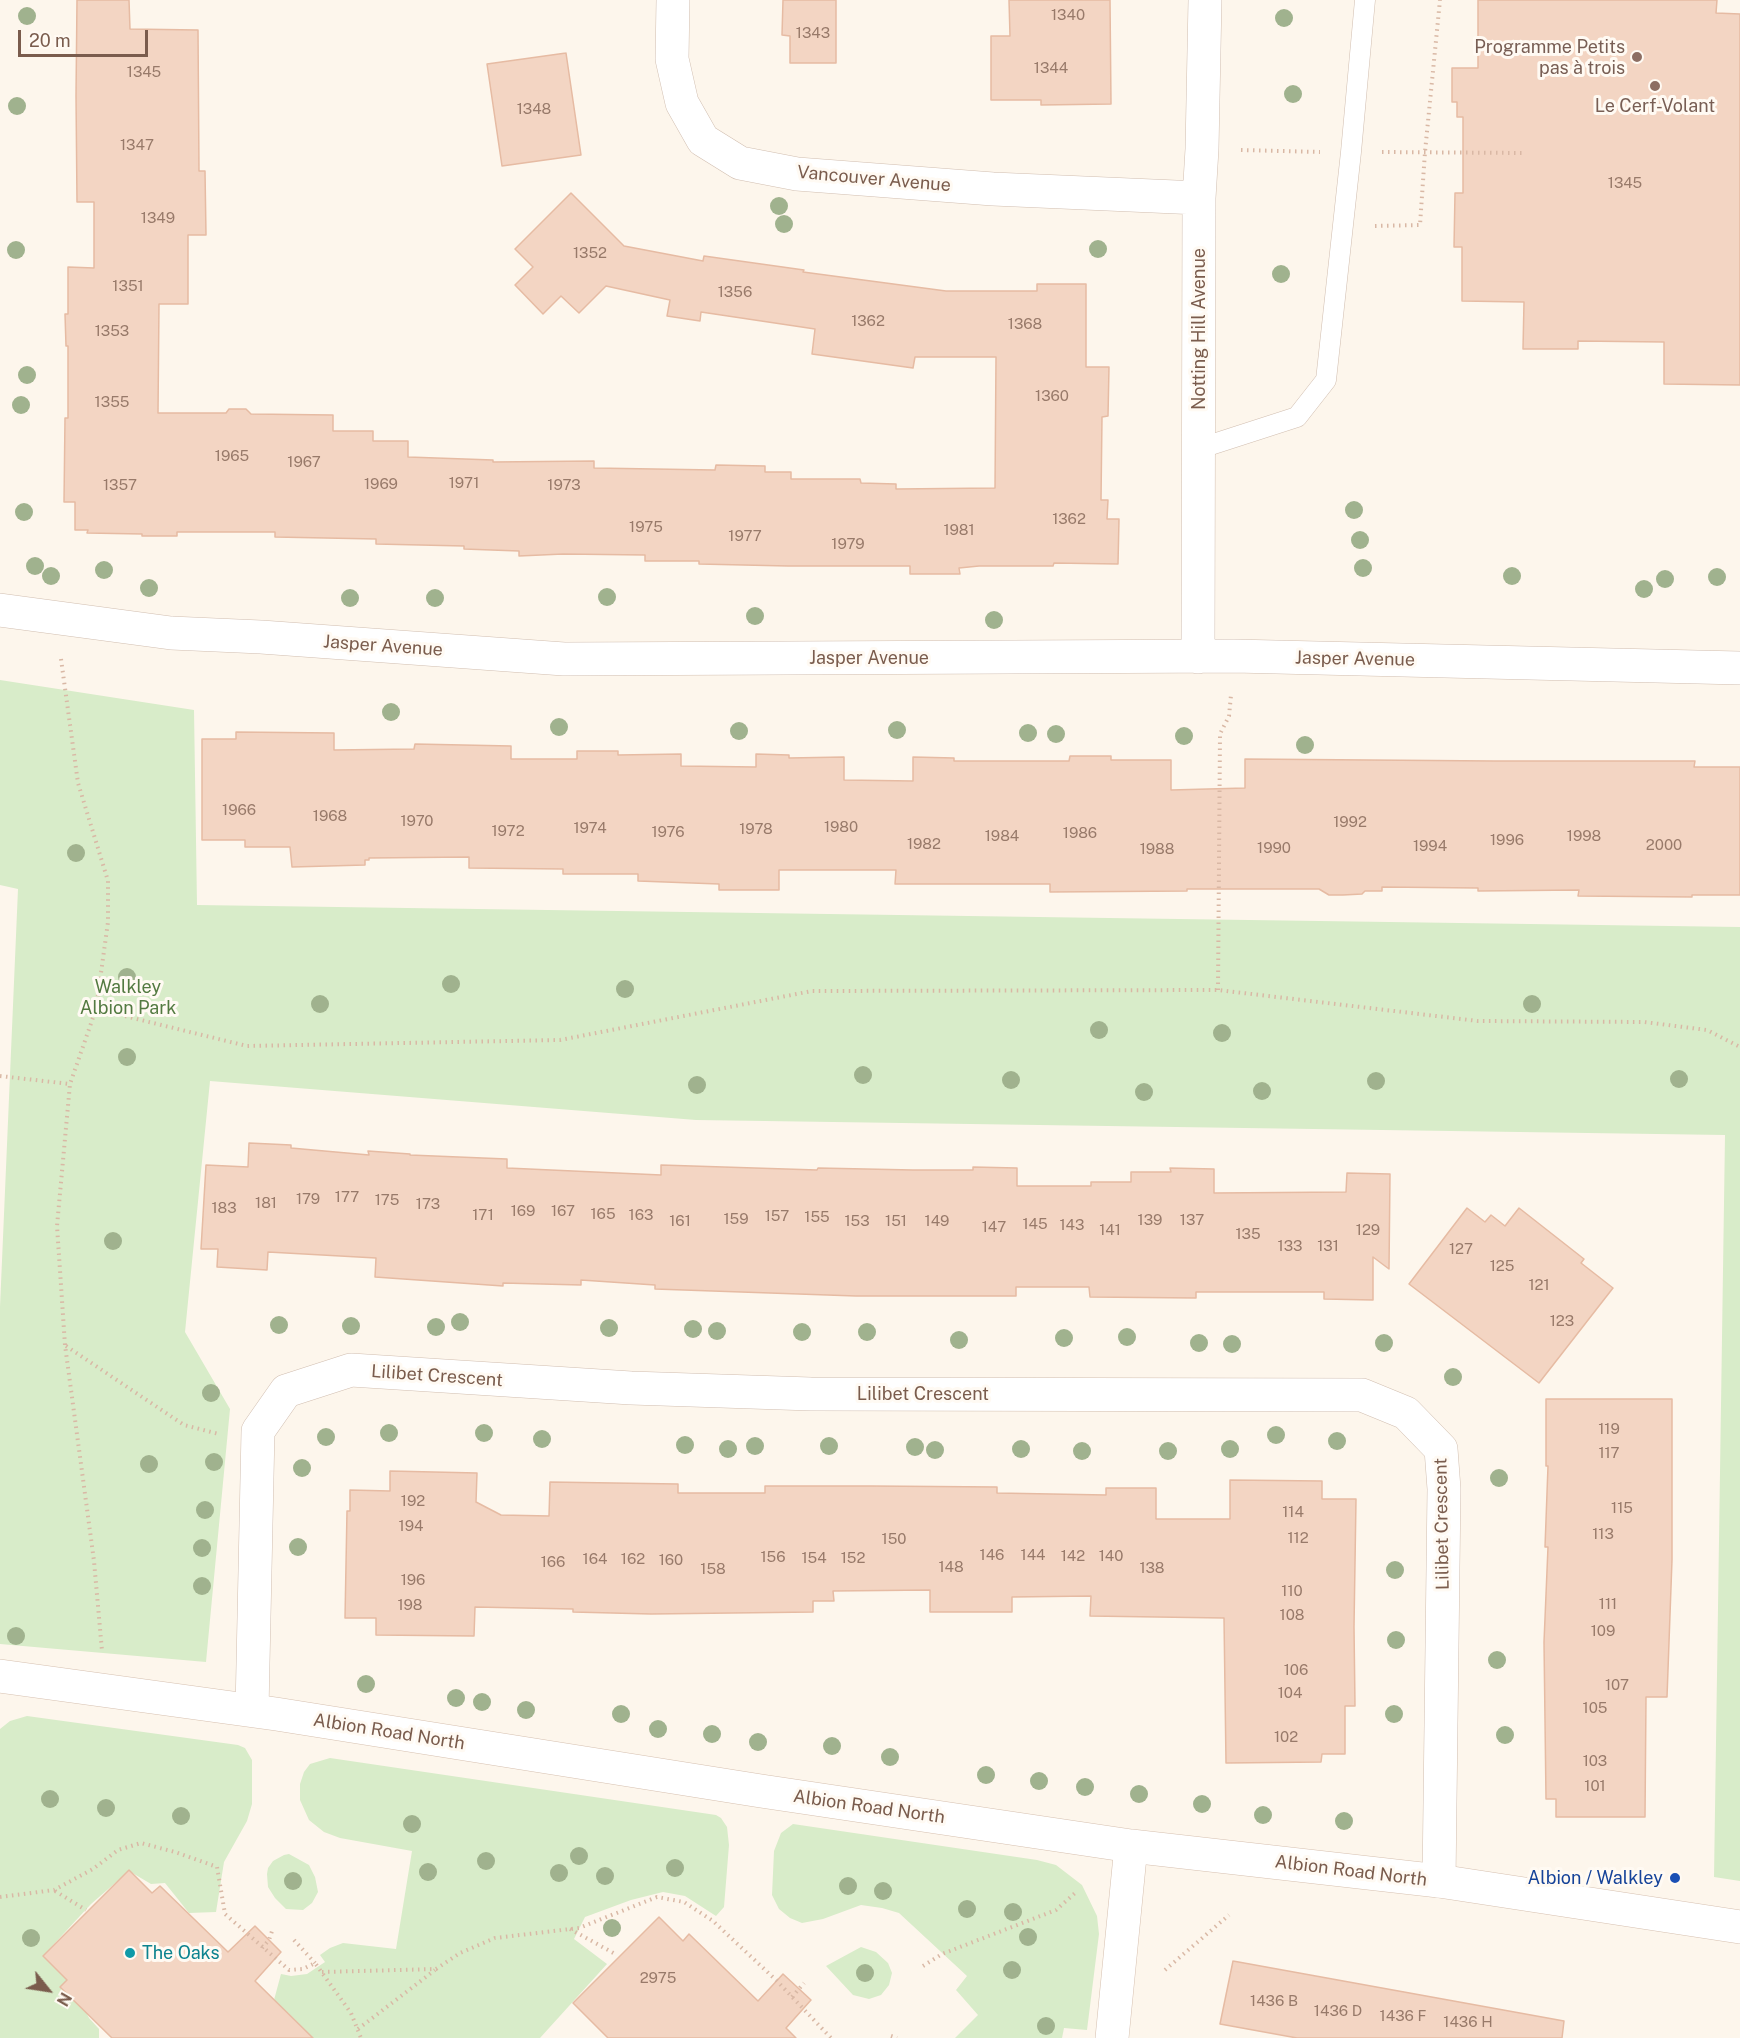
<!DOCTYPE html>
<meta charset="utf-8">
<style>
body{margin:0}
#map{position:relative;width:1740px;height:2038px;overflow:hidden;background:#fdf6ec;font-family:"Public Sans",sans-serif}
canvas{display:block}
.north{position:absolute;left:18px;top:1960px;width:60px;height:60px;-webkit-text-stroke:4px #fffaf3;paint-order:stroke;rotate:120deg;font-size:16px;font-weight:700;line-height:24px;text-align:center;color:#7a5c4d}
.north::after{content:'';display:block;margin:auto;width:21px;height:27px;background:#7a5c4d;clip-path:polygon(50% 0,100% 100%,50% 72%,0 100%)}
.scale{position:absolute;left:18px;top:30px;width:130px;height:27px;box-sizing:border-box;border:3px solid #7a5c4d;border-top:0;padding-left:8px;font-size:18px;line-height:21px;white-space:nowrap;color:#7a5c4d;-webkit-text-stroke:4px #fffaf3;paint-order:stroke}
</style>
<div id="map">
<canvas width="1740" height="2038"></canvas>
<div class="north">N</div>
<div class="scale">20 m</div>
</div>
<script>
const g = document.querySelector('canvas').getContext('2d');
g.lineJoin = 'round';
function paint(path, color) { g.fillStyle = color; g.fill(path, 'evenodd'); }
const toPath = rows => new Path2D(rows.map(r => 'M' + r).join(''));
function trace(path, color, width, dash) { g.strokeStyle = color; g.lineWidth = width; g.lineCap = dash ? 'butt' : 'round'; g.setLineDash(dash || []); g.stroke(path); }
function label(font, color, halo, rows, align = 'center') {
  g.font = font + ' "Public Sans",sans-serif'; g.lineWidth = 6; g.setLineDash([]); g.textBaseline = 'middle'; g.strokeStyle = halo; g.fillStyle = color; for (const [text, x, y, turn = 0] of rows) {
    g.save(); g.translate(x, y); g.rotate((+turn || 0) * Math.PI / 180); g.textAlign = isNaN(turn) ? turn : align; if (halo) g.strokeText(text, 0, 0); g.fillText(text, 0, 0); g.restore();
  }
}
const green = toPath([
 [0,680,194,710,197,905,1740,927,1740,1881,1714,1877,1725,1135,696,1120,210,1081,185,1332,230,1409,206,1662,0,1644,0,1307,18,889,0,885],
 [27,1716,238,1745,245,1748,252,1760,252,1804,247,1821,224,1862,216,1912,189,1913,165,1883,151,1884,129,1871,91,1904,43,1956,67,1980,60,1987,86,2012,89,2018,99,2029,99,2038,0,2038,0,1729,10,1721],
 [330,1758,716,1815,721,1818,727,1827,729,1845,724,1907,716,1916,685,1896,663,1892,631,1900,585,1917,574,1939,607,1964,540,2038,313,2038,274,2000,281,1974,291,1976,307,1974,325,1962,320,1955,330,1948,343,1943,396,1949,412,1851,340,1838,324,1832,309,1820,300,1800,300,1784,304,1772,310,1764],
 [793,1824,1037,1860,1056,1865,1082,1885,1097,1916,1099,1934,1087,2030,1064,2028,1062,2038,955,2038,978,2015,956,1990,967,1976,899,1913,882,1908,861,1905,823,1919,802,1923,790,1918,779,1909,772,1895,774,1851,781,1833],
 [289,1854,309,1865,315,1877,318,1892,312,1903,303,1910,286,1909,275,1898,268,1887,267,1874,268,1868,273,1861,284,1855],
 [861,1947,876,1952,888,1963,892,1973,889,1985,881,1995,869,1999,853,1995,826,1966]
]);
const building = toPath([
 [77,0,129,0,130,29,198,30,199,171,205,171,206,235,188,235,188,304,159,304,158,413,226,413,229,409,246,409,251,414,333,415,333,431,373,431,373,441,408,441,408,457,493,460,493,462,594,461,594,468,715,470,716,465,765,466,765,472,791,472,791,479,860,479,861,483,896,484,896,489,995,488,996,357,915,357,913,368,812,354,815,329,701,312,700,321,667,316,670,300,606,286,579,313,561,296,543,314,515,285,533,267,515,249,571,193,624,246,703,261,704,256,804,270,803,272,946,291,1037,291,1037,284,1086,284,1086,367,1109,367,1108,416,1102,417,1101,500,1108,500,1107,519,1119,519,1118,564,1054,563,1053,566,979,566,959,568,960,574,910,574,910,566,788,566,699,564,699,561,645,561,645,555,563,554,519,556,519,551,464,549,464,546,376,544,376,539,275,537,275,532,177,532,177,536,142,536,142,534,87,533,88,530,75,530,75,502,64,502,65,418,68,418,68,346,66,346,65,314,68,314,68,267,94,268,94,202,77,202,76,96,77,0],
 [783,0,836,0,836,63,790,63,790,36,782,35,783,0],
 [1009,0,1110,0,1111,104,1041,105,1041,100,991,100,991,36,1010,36,1009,0],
 [1478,0,1717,0,1716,13,1740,14,1740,385,1664,384,1664,342,1578,341,1578,349,1523,349,1524,302,1462,301,1462,247,1454,247,1455,193,1463,193,1463,117,1457,117,1457,102,1452,102,1452,68,1478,68,1478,0],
 [566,53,581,155,502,166,487,64,566,53],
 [236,732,334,733,334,750,414,749,415,744,511,746,511,759,577,759,577,751,618,751,618,755,681,754,681,766,756,767,756,754,789,755,789,758,844,757,844,780,913,781,913,757,954,758,954,761,1069,761,1070,756,1111,756,1111,760,1171,760,1171,790,1245,788,1245,759,1494,761,1695,761,1694,767,1740,767,1740,895,1692,895,1692,897,1578,896,1579,890,1478,891,1478,888,1382,887,1382,891,1365,891,1362,894,1343,895,1329,895,1319,889,1187,889,1187,891,1050,892,1050,884,895,884,896,870,779,870,779,890,719,890,719,884,638,881,638,874,563,874,563,869,469,868,469,857,369,858,369,860,365,860,365,865,292,867,290,847,245,847,245,840,202,840,202,739,236,739,236,732],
 [249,1143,291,1145,291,1148,369,1155,368,1151,410,1154,410,1155,507,1159,507,1168,661,1175,661,1165,817,1170,818,1168,913,1170,973,1170,973,1167,1017,1168,1017,1186,1091,1186,1091,1182,1131,1182,1131,1172,1171,1172,1170,1168,1214,1169,1214,1193,1346,1192,1347,1173,1390,1174,1389,1269,1373,1257,1373,1300,1324,1299,1324,1292,1196,1292,1196,1298,1090,1297,1089,1287,1016,1287,1016,1296,856,1296,655,1289,655,1285,581,1280,581,1285,503,1283,503,1286,375,1277,376,1258,268,1252,267,1270,217,1267,218,1249,201,1249,206,1165,248,1167,249,1143],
 [1467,1208,1485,1222,1491,1215,1505,1226,1519,1208,1584,1259,1581,1263,1613,1288,1539,1383,1409,1284,1467,1208],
 [1546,1399,1672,1399,1672,1560,1667,1697,1646,1697,1645,1817,1556,1817,1556,1799,1546,1799,1544,1642,1548,1547,1545,1547,1548,1466,1546,1466,1546,1399],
 [390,1471,477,1473,476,1502,501,1515,549,1516,550,1482,678,1484,678,1493,765,1493,765,1486,872,1486,997,1487,997,1493,1106,1495,1106,1488,1156,1488,1156,1519,1230,1519,1230,1480,1322,1481,1322,1499,1356,1499,1354,1627,1355,1706,1345,1706,1345,1754,1322,1754,1321,1762,1226,1763,1224,1618,1090,1616,1091,1596,1012,1597,1012,1612,930,1612,930,1590,833,1591,834,1601,813,1601,813,1612,651,1614,573,1612,573,1609,475,1607,474,1636,376,1635,376,1618,345,1618,347,1511,350,1511,350,1490,390,1491,390,1471],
 [129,1870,152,1893,160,1886,228,1952,255,1926,281,1952,255,1981,313,2038,112,2038,60,1987,67,1980,43,1956,129,1870],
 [659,1917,683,1941,689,1934,758,2001,783,1974,811,2000,786,2028,796,2038,608,2038,573,2003,659,1917],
 [1233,1961,1564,2021,1562,2038,1297,2038,1220,2024,1233,1961]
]);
const path = toPath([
 [1241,150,1320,152],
 [1382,152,1525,153],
 [1375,226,1420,225,1425,152,1440,0],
 [61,659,78,783,108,881,108,922,96,1009,70,1084,57,1226,65,1345,94,1561,102,1651],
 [1218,990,1220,734,1229,716,1231,695],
 [96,1009,247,1046,560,1040,812,991,1218,990,1478,1021,1644,1022,1707,1030,1740,1047],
 [0,1076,70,1084],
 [66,1346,184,1425,219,1434],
 [55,1891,86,1910],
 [0,1897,54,1890,93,1869,118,1850,141,1843,175,1852,217,1867,225,1914,289,1970,303,1969,315,1963,351,2013,361,2038],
 [570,1929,617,1955],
 [294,1940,315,1963],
 [262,1948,269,1940,273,1928],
 [923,1966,942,1954,1056,1910,1075,1893],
 [1165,1970,1229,1915],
 [322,1972,436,1969,460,1953,495,1938,579,1928,657,1897,684,1902,713,1921,777,1981,831,2038],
 [792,1997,804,1983],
 [358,2029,435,1970],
 [891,2036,897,2038]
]);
const lane = toPath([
 [1198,449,1297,417,1326,380,1351,152,1365,0]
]);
const street = toPath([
 [673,0,672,59,682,103,703,140,740,163,797,174,993,189,1199,198],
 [0,610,171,633,261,637,564,659,1234,656,1740,668],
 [1198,657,1199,198,1202,149,1205,0],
 [252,1710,258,1431,286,1391,351,1370,631,1388,811,1394,1362,1395,1406,1413,1441,1449,1444,1489,1439,1881]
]);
const secondary = toPath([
 [0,1676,276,1714,761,1791,1131,1846,1439,1881,1740,1927],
 [1112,2038,1131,1846]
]);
const trees = [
 [27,16],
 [1284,18],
 [1293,94],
 [17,106],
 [779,206],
 [784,224],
 [1098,249],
 [16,250],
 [1281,274],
 [27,375],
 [21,405],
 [1354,510],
 [24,512],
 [1360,540],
 [35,566],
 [1363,568],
 [104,570],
 [51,576],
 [1512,576],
 [1717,577],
 [1665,579],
 [149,588],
 [1644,589],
 [607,597],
 [350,598],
 [435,598],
 [755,616],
 [994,620],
 [391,712],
 [559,727],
 [897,730],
 [739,731],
 [1028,733],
 [1056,734],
 [1184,736],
 [1305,745],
 [76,853],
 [127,977],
 [451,984],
 [625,989],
 [320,1004],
 [1532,1004],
 [1099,1030],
 [1222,1033],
 [127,1057],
 [863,1075],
 [1679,1079],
 [1011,1080],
 [1376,1081],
 [697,1085],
 [1262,1091],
 [1144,1092],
 [113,1241],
 [460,1322],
 [279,1325],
 [351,1326],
 [436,1327],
 [609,1328],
 [693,1329],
 [717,1331],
 [802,1332],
 [867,1332],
 [1127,1337],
 [1064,1338],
 [959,1340],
 [1199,1343],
 [1384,1343],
 [1232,1344],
 [1453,1377],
 [211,1393],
 [389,1433],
 [484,1433],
 [1276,1435],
 [326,1437],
 [542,1439],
 [1337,1441],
 [685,1445],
 [755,1446],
 [829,1446],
 [915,1447],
 [728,1449],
 [1021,1449],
 [1230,1449],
 [935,1450],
 [1082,1451],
 [1168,1451],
 [214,1462],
 [149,1464],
 [302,1468],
 [1499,1478],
 [205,1510],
 [298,1547],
 [202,1548],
 [1395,1570],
 [202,1586],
 [16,1636],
 [1396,1640],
 [1497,1660],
 [366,1684],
 [456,1698],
 [482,1702],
 [526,1710],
 [621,1714],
 [1394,1714],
 [658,1729],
 [712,1734],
 [1505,1735],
 [758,1742],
 [832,1746],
 [890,1757],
 [986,1775],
 [1039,1781],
 [1085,1787],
 [1139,1794],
 [50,1799],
 [1202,1804],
 [106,1808],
 [1263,1815],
 [181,1816],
 [1344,1821],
 [412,1824],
 [579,1856],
 [486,1861],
 [675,1868],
 [428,1872],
 [559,1873],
 [605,1876],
 [293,1881],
 [848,1886],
 [883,1891],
 [967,1909],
 [1013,1912],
 [612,1928],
 [1028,1937],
 [31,1938],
 [1012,1970],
 [865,1973],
 [1046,2026]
];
const markers = [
 [1637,57,6,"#8d6e63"],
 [1655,86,6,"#8d6e63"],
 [1675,1878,6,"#1a4fb4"],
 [130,1953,6,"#0f9aa8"]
];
const numberNames = [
 ["1340",1068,15],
 ["1343",813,33],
 ["1344",1051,68],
 ["1345",144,72],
 ["1348",534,109],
 ["1347",137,145],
 ["1345",1625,183],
 ["1349",158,218],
 ["1352",590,253],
 ["1351",128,286],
 ["1356",735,292],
 ["1362",868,321],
 ["1368",1025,324],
 ["1353",112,331],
 ["1360",1052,396],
 ["1355",112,402],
 ["1965",232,456],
 ["1967",304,462],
 ["1971",464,483],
 ["1969",381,484],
 ["1357",120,485],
 ["1973",564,485],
 ["1362",1069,519],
 ["1975",646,527],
 ["1981",959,530],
 ["1977",745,536],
 ["1979",848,544],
 ["1966",239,810],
 ["1968",330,816],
 ["1970",417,821],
 ["1992",1350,822],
 ["1980",841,827],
 ["1974",590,828],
 ["1978",756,829],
 ["1972",508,831],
 ["1976",668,832],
 ["1986",1080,833],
 ["1984",1002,836],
 ["1998",1584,836],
 ["1996",1507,840],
 ["1982",924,844],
 ["2000",1664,845],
 ["1994",1430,846],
 ["1990",1274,848],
 ["1988",1157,849],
 ["177",347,1197],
 ["179",308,1199],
 ["175",387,1200],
 ["181",266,1203],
 ["173",428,1204],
 ["183",224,1208],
 ["169",523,1211],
 ["167",563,1211],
 ["165",603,1214],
 ["171",483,1215],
 ["163",641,1215],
 ["157",777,1216],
 ["155",817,1217],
 ["159",736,1219],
 ["139",1150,1220],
 ["137",1192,1220],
 ["161",680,1221],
 ["153",857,1221],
 ["151",896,1221],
 ["149",937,1221],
 ["145",1035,1224],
 ["143",1072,1225],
 ["147",994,1227],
 ["141",1110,1230],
 ["129",1368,1230],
 ["135",1248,1234],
 ["133",1290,1246],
 ["131",1328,1246],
 ["127",1461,1249],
 ["125",1502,1266],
 ["121",1539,1285],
 ["123",1562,1321],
 ["119",1609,1429],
 ["117",1609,1453],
 ["192",413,1501],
 ["115",1622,1508],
 ["114",1293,1512],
 ["194",411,1526],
 ["113",1603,1534],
 ["112",1298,1538],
 ["150",894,1539],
 ["146",992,1555],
 ["144",1033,1555],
 ["142",1073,1556],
 ["140",1111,1556],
 ["156",773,1557],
 ["154",814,1558],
 ["152",853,1558],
 ["164",595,1559],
 ["162",633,1559],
 ["160",671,1560],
 ["166",553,1562],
 ["148",951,1567],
 ["138",1152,1568],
 ["158",713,1569],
 ["196",413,1580],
 ["110",1292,1591],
 ["111",1608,1604],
 ["198",410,1605],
 ["108",1292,1615],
 ["109",1603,1631],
 ["106",1296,1670],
 ["107",1617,1685],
 ["104",1290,1693],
 ["105",1595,1708],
 ["102",1286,1737],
 ["103",1595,1761],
 ["101",1595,1786],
 ["2975",658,1978],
 ["1436 B",1274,2001],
 ["1436 D",1338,2011],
 ["1436 F",1403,2016],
 ["1436 H",1468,2022]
];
const educationNames = [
 ["Programme Petits",1625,47],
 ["pas à trois",1625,68],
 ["Le Cerf-Volant",1655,106,"center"]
];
const streetNames = [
 ["Vancouver Avenue",874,179,5],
 ["Notting Hill Avenue",1199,329,-90],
 ["Jasper Avenue",383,646,4],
 ["Jasper Avenue",869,658],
 ["Jasper Avenue",1355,659,1],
 ["Lilibet Crescent",437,1376,4],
 ["Lilibet Crescent",923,1394],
 ["Lilibet Crescent",1442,1524,-91],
 ["Albion Road North",389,1732,9],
 ["Albion Road North",869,1807,8],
 ["Albion Road North",1351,1871,7]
];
const parkNames = [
 ["Walkley",128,987],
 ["Albion Park",128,1008]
];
const transitNames = [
 ["Albion / Walkley",1663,1878]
];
const cultureNames = [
 ["The Oaks",142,1953]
];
paint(green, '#d8ecc9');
paint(building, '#f3d5c3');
trace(building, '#e6bba3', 1.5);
trace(lane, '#d1beb0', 21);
trace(street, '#d1beb0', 34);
trace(secondary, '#d6c0b0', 34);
trace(path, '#d9b8a5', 4, [1.5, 4.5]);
trace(lane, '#fff', 20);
trace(street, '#fff', 33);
trace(secondary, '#fff', 33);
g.fillStyle = '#a0b28e';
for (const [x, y] of trees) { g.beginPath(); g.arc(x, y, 9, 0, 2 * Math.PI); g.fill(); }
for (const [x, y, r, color] of markers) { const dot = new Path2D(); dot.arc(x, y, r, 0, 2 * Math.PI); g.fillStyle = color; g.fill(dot); trace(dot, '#fffaf3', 2); }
label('15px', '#987a6a', null, numberNames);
label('18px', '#785e54', '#fffaf3', educationNames, 'right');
label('18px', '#7a5c4d', '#fffaf3', streetNames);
label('18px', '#537a41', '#fffaf3', parkNames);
label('18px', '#164399', '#fffaf3', transitNames, 'right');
label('18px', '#0d838f', '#fffaf3', cultureNames, 'left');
</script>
